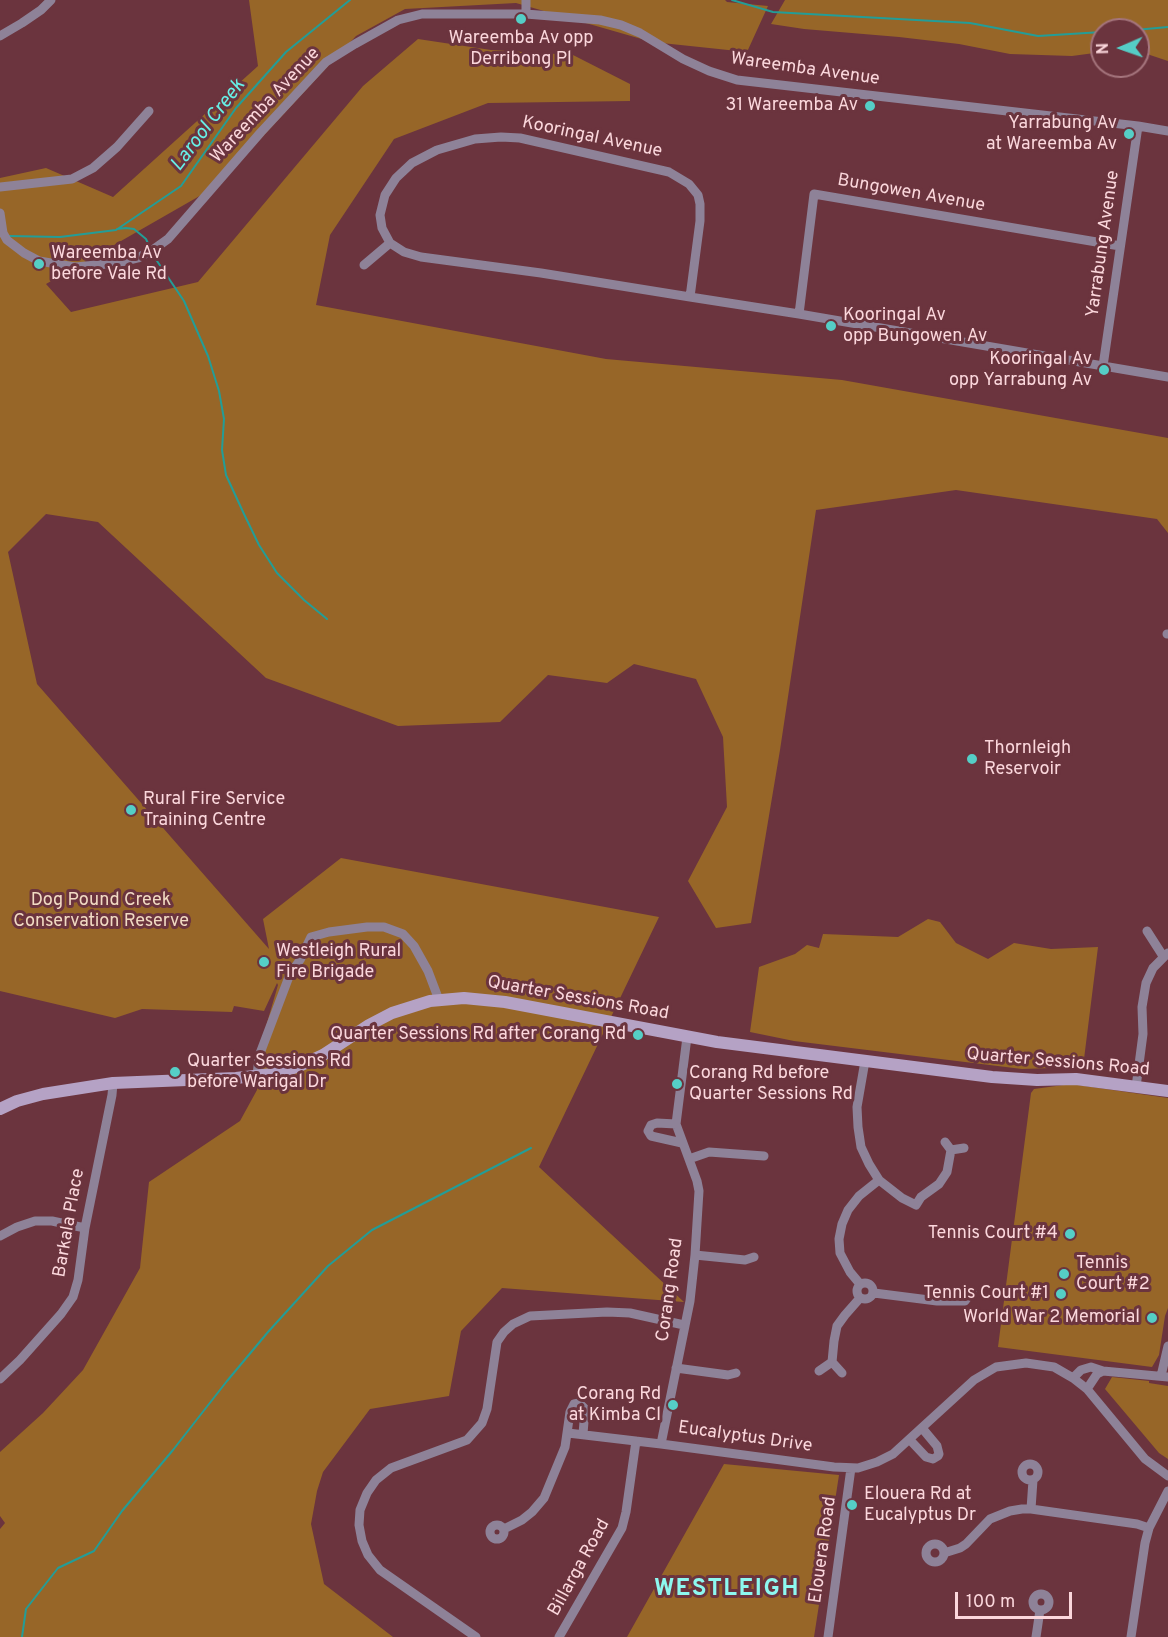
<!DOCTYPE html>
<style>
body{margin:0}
#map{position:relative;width:1168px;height:1637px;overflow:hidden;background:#6b343e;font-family:Overpass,sans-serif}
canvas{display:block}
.north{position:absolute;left:1090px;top:18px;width:60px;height:60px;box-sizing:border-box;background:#6b343e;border:2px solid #a5757d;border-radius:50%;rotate:268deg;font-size:16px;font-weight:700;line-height:24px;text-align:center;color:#fbd7dc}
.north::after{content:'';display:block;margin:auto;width:21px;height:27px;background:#55cec6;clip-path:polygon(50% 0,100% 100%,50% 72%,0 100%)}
.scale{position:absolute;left:955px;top:1592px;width:117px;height:27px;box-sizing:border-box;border:3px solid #fbd7dc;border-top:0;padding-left:8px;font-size:18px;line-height:21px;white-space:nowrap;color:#fbd7dc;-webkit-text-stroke:4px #6b343e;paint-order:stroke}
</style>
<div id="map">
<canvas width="1168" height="1637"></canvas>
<div class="north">N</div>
<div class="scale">100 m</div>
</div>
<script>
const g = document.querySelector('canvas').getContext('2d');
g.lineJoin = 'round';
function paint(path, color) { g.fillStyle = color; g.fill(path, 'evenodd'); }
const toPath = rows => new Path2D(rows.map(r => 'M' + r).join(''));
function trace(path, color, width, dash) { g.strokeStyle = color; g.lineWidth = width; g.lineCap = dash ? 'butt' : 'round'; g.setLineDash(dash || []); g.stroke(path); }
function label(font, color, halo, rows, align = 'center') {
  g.font = font + ' Overpass,sans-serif'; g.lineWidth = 6; g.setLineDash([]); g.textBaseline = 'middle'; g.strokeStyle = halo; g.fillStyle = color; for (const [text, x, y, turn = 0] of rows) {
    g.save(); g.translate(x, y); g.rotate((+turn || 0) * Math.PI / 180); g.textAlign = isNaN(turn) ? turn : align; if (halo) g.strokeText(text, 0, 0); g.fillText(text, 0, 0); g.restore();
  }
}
const green = toPath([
 [249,0,725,0,727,2,768,6,747,52,652,42,516,3,405,9,356,36,217,186,46,284,71,312,198,282,363,86,418,39,491,50,573,55,630,84,630,101,488,103,394,139,330,235,316,305,606,359,842,380,1168,438,1168,533,1157,519,956,490,816,510,780,750,751,923,716,928,688,881,727,807,723,737,696,679,634,664,607,683,548,675,500,722,398,726,266,678,98,522,46,514,8,552,37,684,269,949,263,919,341,858,659,917,539,1167,684,1302,502,1288,461,1331,449,1396,370,1409,323,1472,317,1491,311,1524,324,1584,393,1637,0,1637,0,1529,5,1523,0,1516,0,1452,43,1413,83,1370,140,1268,149,1182,240,1121,257,1090,257,1081,253,1071,278,985,277,983,264,1011,234,1006,232,1012,142,1009,115,1018,0,991,0,178,46,168,113,197,258,66],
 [785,0,1168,0,1168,61,1138,51,1138,30,1102,30,1102,52,1072,56,1010,54,959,44,899,37,804,29,771,24],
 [928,919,940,922,956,943,988,959,1014,943,1051,949,1098,947,1083,1067,1022,1069,794,1041,750,1032,759,967,795,954,807,945,819,948,823,934,898,937],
 [1071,1084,1168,1098,1168,1308,1165,1316,1159,1355,1152,1367,998,1347,1031,1093,1034,1089],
 [1112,1377,1149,1381,1149,1383,1168,1386,1168,1459,1159,1453,1105,1389],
 [724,1464,839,1475,814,1637,627,1637]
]);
const stream = toPath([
 [732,0,773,12,970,23,1038,36,1102,32],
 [1135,30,1168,27],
 [117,229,126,228,134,229,146,239,150,248],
 [9,236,60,237,116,230,181,186,236,108,286,52,350,0],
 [153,255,184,301,208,356,219,391,224,419,222,450,226,475,244,514,259,545,277,573,304,600,327,619],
 [22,1637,26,1609,58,1568,94,1551,122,1511,173,1450,227,1381,268,1332,328,1266,372,1230,531,1148]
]);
const street = toPath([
 [526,14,526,0],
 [0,36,22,23,41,10,51,0],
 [0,187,72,179,93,168,117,147,149,111],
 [0,213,3,233,7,240,24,253,39,261,75,267,118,263,138,258,154,249,168,239,261,132,326,62,355,44,398,20,422,14,526,14,600,20,621,25,640,33,683,59,709,71,737,80,1138,126,1168,131],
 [364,265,390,243],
 [690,297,541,273,421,257,404,252,390,243,382,228,380,215,385,195,396,178,412,163,437,150,475,139,501,137,520,138,669,172,689,184,698,195,700,204,700,221,690,297,799,314,1168,377],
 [799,314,814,194,1120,246],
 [1103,366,1138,126],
 [1167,634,1168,634],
 [1147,931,1163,956],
 [865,1061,857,1107,858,1127,861,1147,869,1164,879,1180,902,1198,916,1205,921,1197,939,1184,947,1172,951,1150,945,1142],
 [257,1076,259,1056,290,974,300,960,311,937,329,932,367,927,384,927,403,934,414,946,428,971,439,1000],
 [1136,1087,1143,1034,1142,1007,1146,983,1153,968,1168,953],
 [676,1124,657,1123,651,1125,648,1131,651,1136,682,1143],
 [951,1150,964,1148],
 [689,1159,709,1152,764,1156],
 [0,1236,17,1227,35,1221,52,1221,85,1228],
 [695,1255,745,1260,754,1257],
 '857 1291a8 8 0 1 1 16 0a8 8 0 1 1-16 0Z',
 [860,1284,850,1272,840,1253,839,1239,842,1224,848,1210,859,1196,879,1180],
 [874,1293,937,1301,965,1301,972,1291],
 [832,1362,842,1373],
 [676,1368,728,1375,736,1373],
 [819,1371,832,1362,834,1341,837,1326,845,1315,860,1298],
 [1161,1376,1168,1346],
 [1073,1378,1081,1370,1091,1367,1103,1371,1168,1377],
 [0,1379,20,1360,61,1314,73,1297,78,1280,85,1228,112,1095,113,1083],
 [1087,1389,1097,1374,1103,1371],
 [568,1433,661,1444,834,1467,858,1468,877,1462,893,1454,974,1380,996,1367,1026,1363,1054,1367,1073,1378,1087,1389,1145,1459,1168,1476],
 [910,1440,926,1457,933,1459,938,1456,939,1454,937,1446,922,1428],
 [661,1444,690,1301,695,1255,699,1191,697,1181,676,1124,687,1037],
 '1022 1472a8 8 0 1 1 16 0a8 8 0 1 1-16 0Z',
 [1031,1509,1033,1480],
 '490 1532a7 7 0 1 1 14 0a7 7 0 1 1-14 0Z',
 [504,1529,522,1520,532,1512,544,1498,565,1447,570,1412,574,1404,579,1403,585,1409,583,1434],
 '926 1553a9 9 0 1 1 18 0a9 9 0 1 1-18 0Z',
 [944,1553,960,1548,966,1544,990,1519,1010,1511,1022,1509,1031,1509,1137,1524,1149,1528],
 '1033 1602a8 8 0 1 1 16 0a8 8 0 1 1-16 0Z',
 [476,1637,380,1570,368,1555,362,1541,359,1525,360,1510,367,1493,376,1480,391,1468,467,1440,482,1423,487,1409,497,1342,504,1332,513,1324,530,1316,607,1312,630,1313,684,1325],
 [559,1637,622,1528,626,1512,636,1441],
 [828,1637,851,1468],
 [1036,1637,1040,1610],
 [1131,1637,1145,1543,1149,1528,1168,1491]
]);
const secondary = toPath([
 [0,1109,17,1101,43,1094,113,1083,236,1078,272,1074,297,1067,323,1055,369,1025,392,1013,430,1001,464,998,505,1002,717,1042,992,1077,1037,1080,1076,1079,1168,1091]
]);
const markers = [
 [521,19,6,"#55cec6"],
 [870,106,6,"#55cec6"],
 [1129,134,6,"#55cec6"],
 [39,264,6,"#55cec6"],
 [831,326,6,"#55cec6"],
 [1104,370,6,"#55cec6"],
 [972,759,6,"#55cec6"],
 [131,810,6,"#55cec6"],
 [264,962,6,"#55cec6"],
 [638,1035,6,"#55cec6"],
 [175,1072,6,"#55cec6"],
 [677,1084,6,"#55cec6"],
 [1070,1234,6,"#55cec6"],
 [1064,1274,6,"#55cec6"],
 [1061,1294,6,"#55cec6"],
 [1152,1318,6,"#55cec6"],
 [673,1405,6,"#55cec6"],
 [852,1505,6,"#55cec6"]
];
const poiNames = [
 ["Wareemba Av opp",521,39,"center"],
 ["Derribong Pl",521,60,"center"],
 ["31 Wareemba Av",858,106,"right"],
 ["Yarrabung Av",1117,124,"right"],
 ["at Wareemba Av",1117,145,"right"],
 ["Wareemba Av",51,254],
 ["before Vale Rd",51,275],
 ["Kooringal Av",843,316],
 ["opp Bungowen Av",843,337],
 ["Kooringal Av",1092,360,"right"],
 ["opp Yarrabung Av",1092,381,"right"],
 ["Thornleigh",984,749],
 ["Reservoir",984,770],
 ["Rural Fire Service",143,800],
 ["Training Centre",143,821],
 ["Westleigh Rural",276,952],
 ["Fire Brigade",276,973],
 ["Quarter Sessions Rd after Corang Rd",626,1035,"right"],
 ["Quarter Sessions Rd",187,1062],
 ["before Warigal Dr",187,1083],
 ["Corang Rd before",689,1074],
 ["Quarter Sessions Rd",689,1095],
 ["Tennis Court #4",1058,1234,"right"],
 ["Tennis",1076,1264],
 ["Court #2",1076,1285],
 ["Tennis Court #1",1049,1294,"right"],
 ["World War 2 Memorial",1140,1318,"right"],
 ["Corang Rd",661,1395,"right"],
 ["at Kimba Cl",661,1416,"right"],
 ["Elouera Rd at",864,1495],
 ["Eucalyptus Dr",864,1516]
];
const streetNames = [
 ["Wareemba Avenue",805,70,8],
 ["Wareemba Avenue",266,106,-47],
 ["Kooringal Avenue",592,138,12],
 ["Bungowen Avenue",911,194,10],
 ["Yarrabung Avenue",1104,244,-82],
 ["Quarter Sessions Road",578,999,10],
 ["Quarter Sessions Road",1058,1063,5],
 ["Barkala Place",70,1223,-80],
 ["Corang Road",671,1290,-82],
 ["Eucalyptus Drive",745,1438,8],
 ["Elouera Road",824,1550,-82],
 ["Billarga Road",580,1568,-61]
];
const parkNames = [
 ["Dog Pound Creek",101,901],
 ["Conservation Reserve",101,922]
];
const waterNames = [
 ["Larool Creek",209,126,-53]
];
const districtNames = [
 ["WESTLEIGH",727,1590]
];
paint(green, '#976628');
trace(stream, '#239d97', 2);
trace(street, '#8e8298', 9);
trace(secondary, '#b5a2c5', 12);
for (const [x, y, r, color] of markers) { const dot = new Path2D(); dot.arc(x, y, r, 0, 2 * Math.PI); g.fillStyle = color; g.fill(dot); trace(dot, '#6b343e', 2); }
label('18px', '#fbd7dc', '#6b343e', poiNames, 'left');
label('18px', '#fbd7dc', '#6b343e', streetNames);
label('18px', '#f1dbc3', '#6b343e', parkNames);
label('italic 20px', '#67f0e7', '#6b343e', waterNames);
g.letterSpacing = '1.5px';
label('bold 24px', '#8df8f0', '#6b343e', districtNames);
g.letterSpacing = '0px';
</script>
